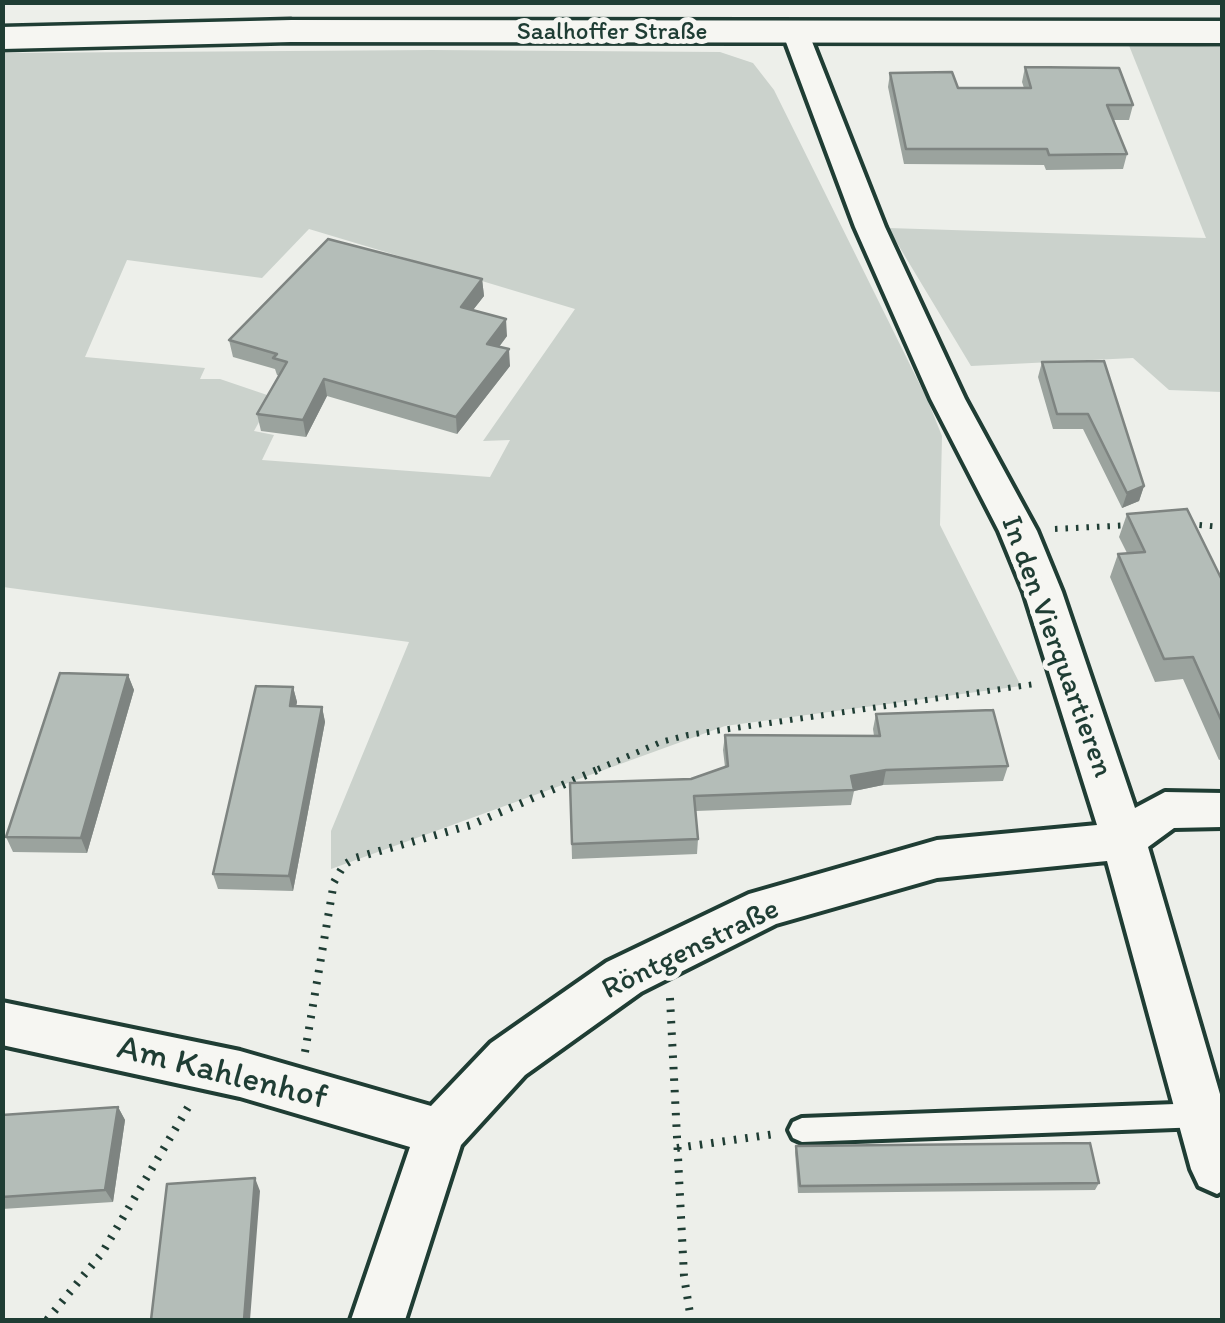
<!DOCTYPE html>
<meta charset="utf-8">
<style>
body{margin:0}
#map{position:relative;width:1225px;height:1323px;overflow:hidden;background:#edefea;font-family:Itim,sans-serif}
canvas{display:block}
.frame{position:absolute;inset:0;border:5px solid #1f3d34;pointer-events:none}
</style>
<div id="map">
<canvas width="1225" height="1323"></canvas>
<div class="frame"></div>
</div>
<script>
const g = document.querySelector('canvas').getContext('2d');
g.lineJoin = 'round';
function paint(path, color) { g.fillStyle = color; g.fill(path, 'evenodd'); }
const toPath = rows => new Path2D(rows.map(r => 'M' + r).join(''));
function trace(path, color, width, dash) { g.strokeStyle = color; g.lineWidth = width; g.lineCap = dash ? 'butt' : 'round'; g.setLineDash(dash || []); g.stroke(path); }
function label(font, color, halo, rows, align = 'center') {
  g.font = font + ' Itim,sans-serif'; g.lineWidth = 10; g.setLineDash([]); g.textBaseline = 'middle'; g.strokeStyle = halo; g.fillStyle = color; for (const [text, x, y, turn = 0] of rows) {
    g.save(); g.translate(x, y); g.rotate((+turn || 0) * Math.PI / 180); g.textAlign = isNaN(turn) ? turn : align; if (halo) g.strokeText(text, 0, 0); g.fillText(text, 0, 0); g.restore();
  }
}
const green = toPath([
 [1128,43,1222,47,1222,392,1169,390,1133,358,971,366,888,228,1206,238],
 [432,50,720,52,753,63,774,90,928,401,942,436,940,525,1021,686,725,726,331,869,331,831,409,642,3,587,3,53],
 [309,229,575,309,483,441,510,440,490,477,262,460,274,435,254,431,273,397,220,379,200,379,205,368,85,357,127,260,262,278]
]);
const pathFar1 = toPath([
 [1189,524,1222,527],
 [1055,529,1132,525],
 [598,769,661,742,688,735,1035,684]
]);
const path = toPath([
 [670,998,684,1276,691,1320],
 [305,1052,334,882,344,865,355,858,471,825,604,767],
 [677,1148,775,1134],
 [47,1320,102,1253,190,1104]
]);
const service = toPath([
 [1202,1103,1211,1107,1214,1115,1211,1123,1202,1127,802,1142,793,1138,789,1130,793,1122,802,1118,1202,1103]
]);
const minor = toPath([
 [796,26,809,34,885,227,965,399,1037,531,1062,592,1135,808,1165,792,1222,793,1222,827,1174,828,1148,847,1222,1101,1222,1191,1217,1194,1199,1186,1191,1169,1107,861,937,878,776,924,641,992,525,1075,461,1145,405,1320,351,1320,410,1147,240,1097,2,1045,2,1002,240,1051,431,1106,491,1043,607,962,749,894,937,840,1097,825,1024,592,999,531,931,399,855,227,783,34,796,26]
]);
const secondary = toPath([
 [291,20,1222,21,1222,43,291,42,2,49,2,27,291,20]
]);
const wall = toPath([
 [1025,67,1133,105,1129,120,1113,120,1127,154,1123,169,1046,170,1044,165,904,164,888,87,890,73,958,88,1024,88,1022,82],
 [482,279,484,296,473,310,507,336,499,347,510,366,457,434,327,396,306,437,261,431,257,414,279,376,277,375,275,369,233,357,229,340],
 [1104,361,1144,486,1139,501,1122,508,1083,429,1053,429,1038,377,1042,362],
 [1127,514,1222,580,1222,759,1219,760,1183,679,1155,682,1110,577,1118,554,1127,553,1119,537],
 [128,675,134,690,87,853,13,852,6,837],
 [293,687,297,702,296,706,322,707,325,722,293,891,218,889,213,874],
 [876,714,1008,766,1003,781,883,785,854,791,851,805,696,811,698,839,697,854,572,859,570,783,691,779,725,767,723,750,725,735,874,736,873,729],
 [118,1107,125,1120,113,1202,2,1209,2,1115],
 [796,1146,1099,1183,1095,1190,798,1193,795,1152]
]);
const shadedWall = toPath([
 [482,279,484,296,462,324,461,307],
 [506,319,507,336,489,360,487,344],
 [509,349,510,366,457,434,456,417],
 [324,379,327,396,306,437,303,420],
 [1144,486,1139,501,1122,508,1127,493],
 [128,675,134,690,87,853,81,838],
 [293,687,297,702,293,721,290,706],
 [322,707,325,722,293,891,289,876],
 [886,770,883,785,854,791,851,776],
 [118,1107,125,1120,113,1202,105,1190],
 [255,1178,260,1191,250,1320,244,1320]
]);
const building = toPath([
 [1025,67,1119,68,1133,105,1107,105,1127,154,1049,155,1047,149,906,149,890,73,952,72,958,88,1031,88,1025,67],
 [328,239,482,279,461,307,506,319,487,344,509,349,456,417,324,379,303,420,257,414,287,362,273,358,277,354,229,340,328,239],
 [1104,361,1144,486,1127,493,1088,414,1057,414,1042,362,1104,361],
 [1187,509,1222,580,1222,722,1193,657,1164,659,1118,554,1145,552,1127,514,1187,509],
 [60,673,128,675,81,838,6,837,60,673],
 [256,686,293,687,290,706,322,707,289,876,213,874,256,686],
 [993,710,1008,766,886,770,851,776,854,790,694,796,698,839,572,844,570,783,691,779,728,766,725,735,880,736,876,714,993,710],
 [118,1107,105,1190,2,1197,2,1115,118,1107],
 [1090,1143,1099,1183,800,1186,796,1146,1090,1143],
 [255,1178,244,1320,151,1320,167,1184,255,1178]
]);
const farStreetnames = [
 ["Saalhoffer Straße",612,33]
];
const streetNames = [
 ["In den Vierquartieren",1056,647,70],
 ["Röntgenstraße",691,950,-26]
];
const nearStreetnames = [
 ["Am Kahlenhof",222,1074,14]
];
paint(green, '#cbd2cc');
trace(service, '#1f3d34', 8);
trace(minor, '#1f3d34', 8);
trace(secondary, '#1f3d34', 7);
trace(pathFar1, '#1f3d34', 6, [2.5, 8]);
trace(path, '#1f3d34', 8, [2.5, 9]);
paint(service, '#f6f6f2');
paint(minor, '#f6f6f2');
paint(secondary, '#f6f6f2');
paint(wall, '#9ba39e');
paint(shadedWall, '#7e8481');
paint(building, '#b4bdb8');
trace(building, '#7e8481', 2.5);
label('25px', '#1f3d34', '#f6f6f2', farStreetnames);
label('30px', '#1f3d34', '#f6f6f2', streetNames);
label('35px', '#1f3d34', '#f6f6f2', nearStreetnames);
</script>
